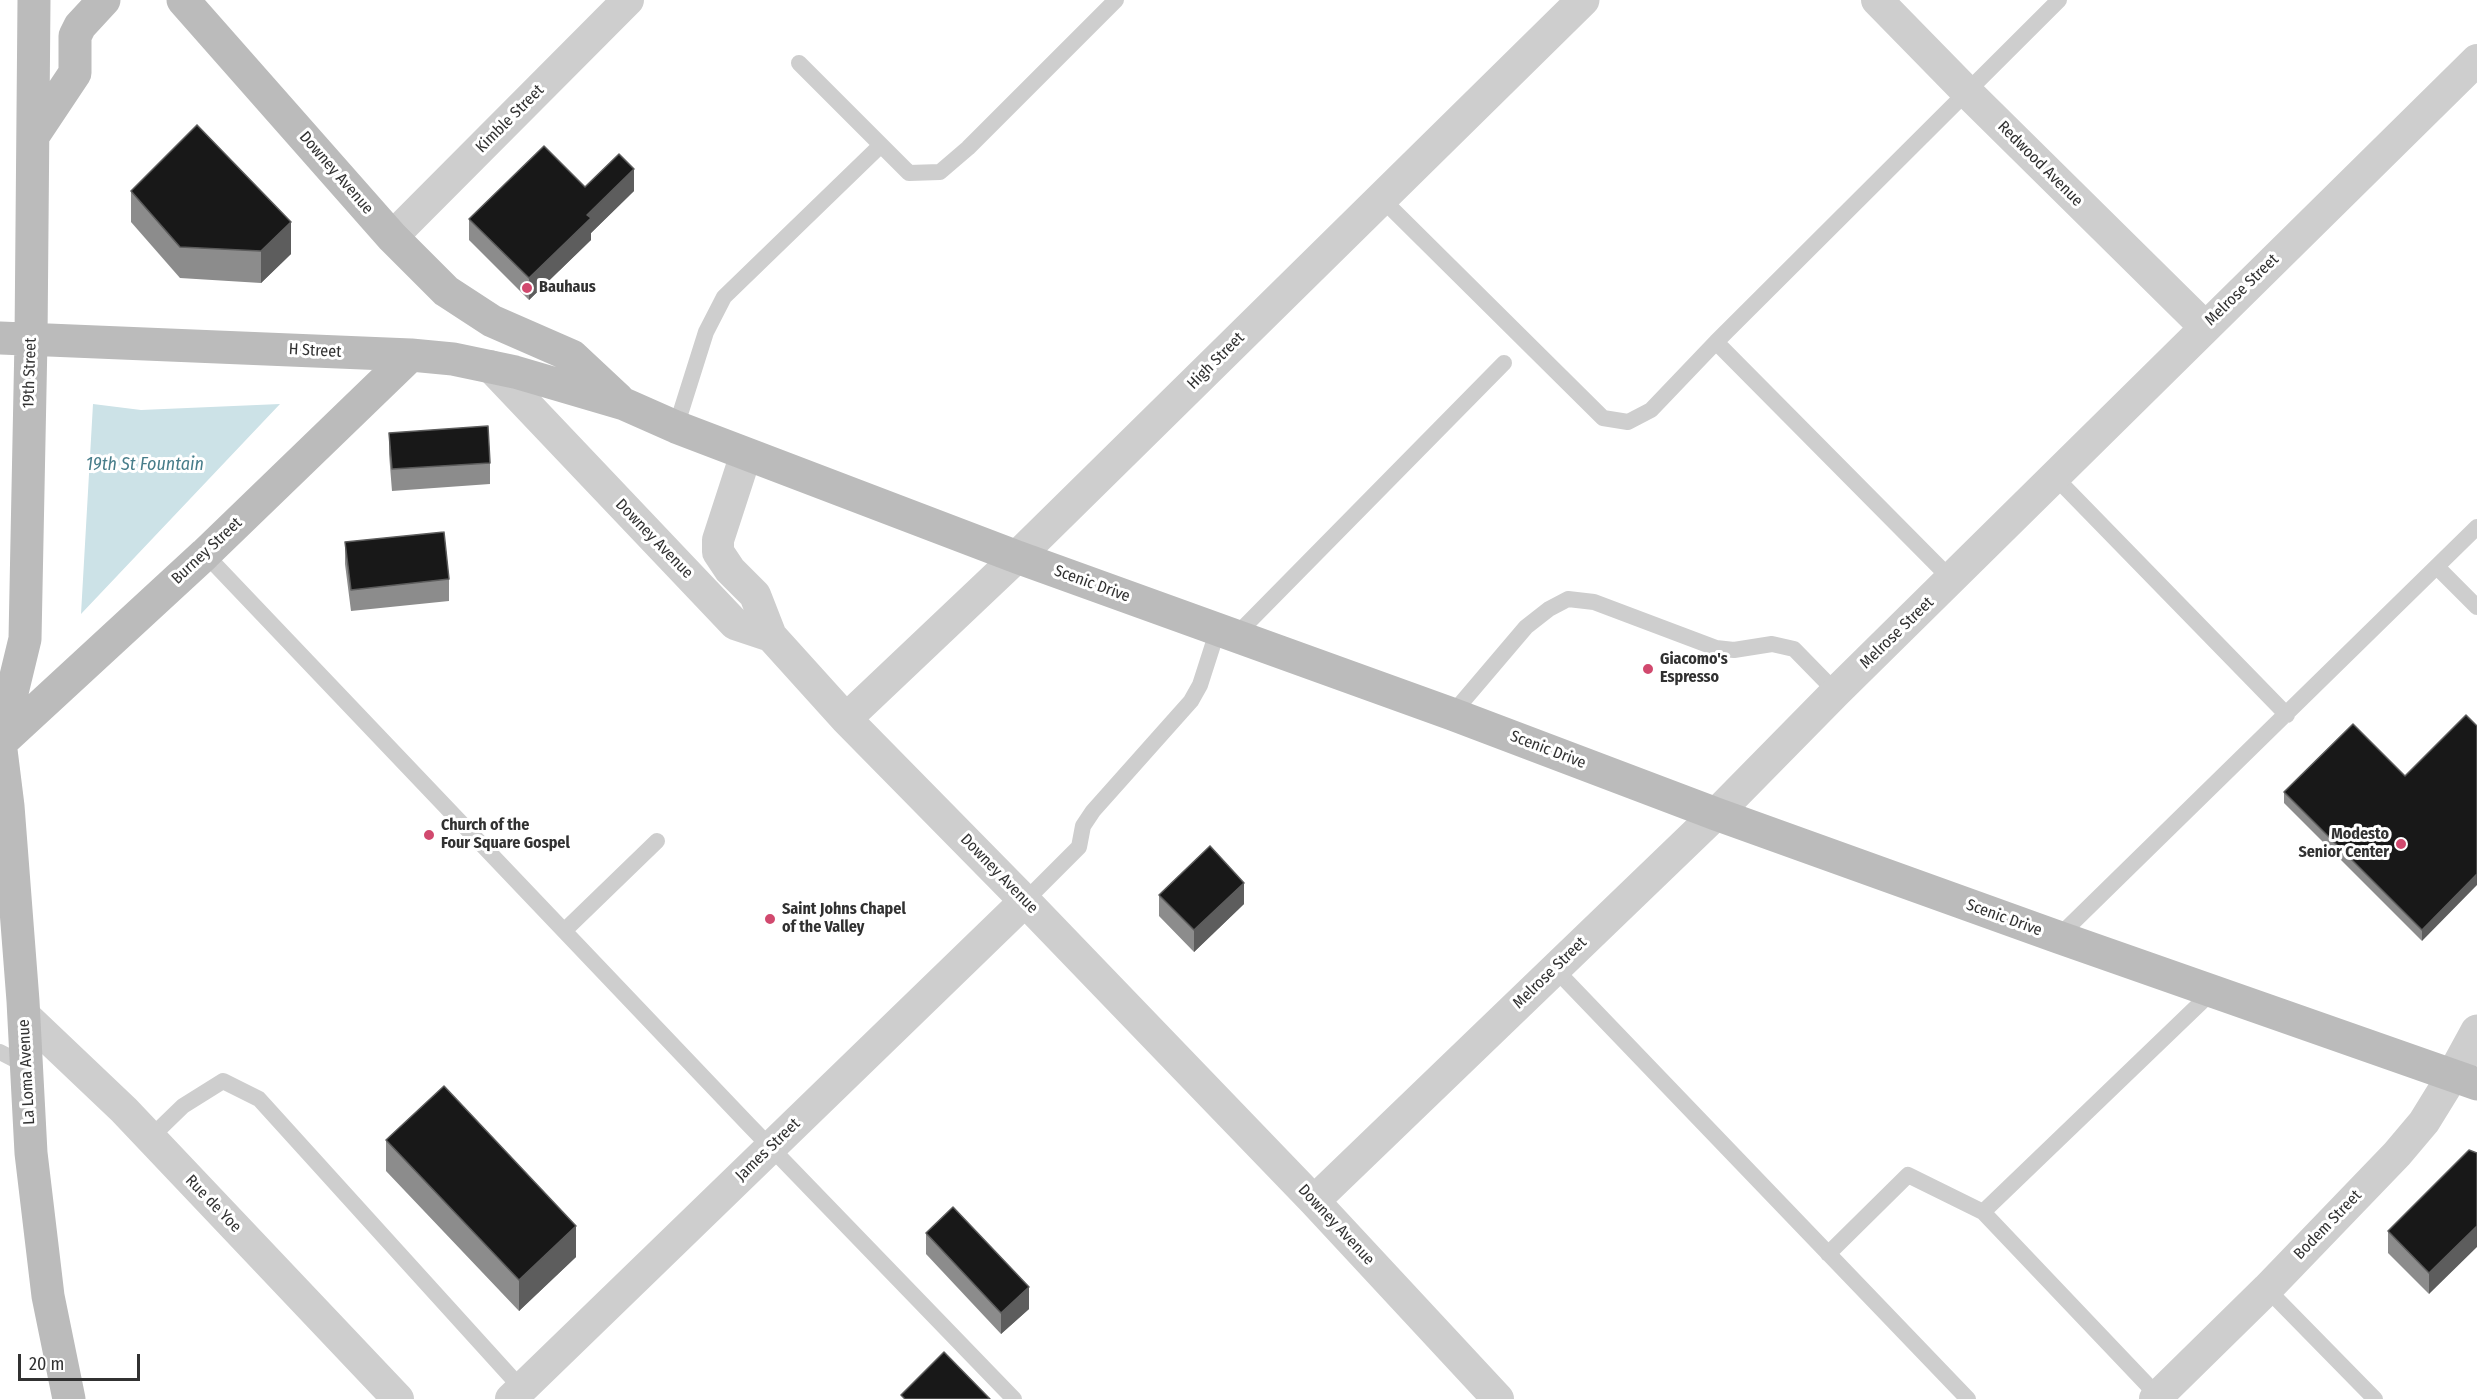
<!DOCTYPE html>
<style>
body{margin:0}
#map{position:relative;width:2477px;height:1399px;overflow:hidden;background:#fff;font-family:"Fira Sans Condensed",sans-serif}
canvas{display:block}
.scale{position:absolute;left:18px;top:1354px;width:122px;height:27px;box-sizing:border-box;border:3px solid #313131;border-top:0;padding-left:8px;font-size:18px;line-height:21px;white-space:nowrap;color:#313131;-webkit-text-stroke:4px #fff;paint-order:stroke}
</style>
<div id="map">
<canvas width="2477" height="1399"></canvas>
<div class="scale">20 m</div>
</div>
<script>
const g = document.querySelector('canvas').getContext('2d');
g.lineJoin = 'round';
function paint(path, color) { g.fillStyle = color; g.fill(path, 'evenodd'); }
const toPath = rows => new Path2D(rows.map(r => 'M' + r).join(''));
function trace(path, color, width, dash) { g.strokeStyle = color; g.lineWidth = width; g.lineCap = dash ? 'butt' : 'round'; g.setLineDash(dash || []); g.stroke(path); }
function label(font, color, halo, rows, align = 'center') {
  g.font = font + ' "Fira Sans Condensed",sans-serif'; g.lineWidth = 6; g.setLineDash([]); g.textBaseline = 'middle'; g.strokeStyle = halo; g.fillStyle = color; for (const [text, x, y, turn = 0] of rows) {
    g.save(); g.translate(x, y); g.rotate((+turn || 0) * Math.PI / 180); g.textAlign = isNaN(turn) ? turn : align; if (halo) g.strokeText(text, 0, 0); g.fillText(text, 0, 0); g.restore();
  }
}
const water = toPath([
 [93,404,141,410,280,404,81,614]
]);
const service = toPath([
 [799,63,909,173,940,172,968,148,1116,0],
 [1381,198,1603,418,1628,422,1651,410,1716,342,2059,0],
 [1716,342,1952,580],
 [676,427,706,332,724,297,881,145],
 [2054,476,2287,715],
 [205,554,748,1124,1014,1399],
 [2437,567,2477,607],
 [1236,635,1504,363],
 [1452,714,1526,627,1549,609,1568,599,1594,602,1716,648,1734,650,1772,644,1794,649,1836,692],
 [1025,901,1079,847,1083,826,1093,811,1191,701,1200,685,1218,629],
 [564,931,657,841],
 [2058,937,2477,527],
 [1555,969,1968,1399],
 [0,1052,27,1066],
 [150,1138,183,1106,223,1081,259,1099,522,1389],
 [1828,1254,1908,1175,1983,1212],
 [2267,1289,2375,1399],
 [2158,1396,1983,1212,2213,991]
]);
const minor = toPath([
 [1877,0,1966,91,2205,327],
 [392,237,628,0],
 [490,366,735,624,771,636,846,719,1025,901,1314,1201,1498,1399],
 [746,454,718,540,718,552,730,570,755,595,771,636],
 [846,719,1017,557],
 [24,1015,124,1110,398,1399],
 [1314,1201,1716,814,1836,692,2477,60],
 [511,1399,1025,901],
 [2155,1399,2267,1289,2397,1154,2424,1122,2453,1075]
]);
const tertiary = toPath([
 [1017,557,1583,0],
 [2453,1075,2477,1031]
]);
const secondary = toPath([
 [34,0,31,340,25,639,0,742,8,806,23,1001,31,1153,48,1296,69,1399],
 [183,0,392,237,446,291,492,321,572,356,618,399],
 [33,136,75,73,75,36,80,26,104,0],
 [0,338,411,355,453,359,515,372,624,404,676,427,1017,557,1452,714,1716,814,2058,937,2477,1084],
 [0,743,205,554,411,355]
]);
const wall = toPath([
 [585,187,634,191,591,233,591,240,529,300,469,240,469,219],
 [131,191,291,254,261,283,180,278,131,222],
 [389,433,490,463,490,484,392,491,389,454],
 [345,542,449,579,449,601,351,611,345,564],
 [2466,715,2422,941,2284,803,2284,792,2405,776],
 [1159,895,1244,904,1194,952,1159,916],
 [386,1140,576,1257,519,1311,386,1171],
 [2469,1150,2429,1294,2388,1253,2388,1231],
 [926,1233,1029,1309,1001,1334,926,1254]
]);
const shadedWall = toPath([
 [634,169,634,191,591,233,591,240,529,300,529,278,587,215],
 [291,222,291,254,261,283,261,251],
 [2477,874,2477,885,2422,941,2422,930],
 [1244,883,1244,904,1194,952,1194,930],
 [576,1226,576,1257,519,1311,519,1280],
 [2477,1226,2477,1247,2429,1294,2429,1273],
 [1029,1287,1029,1309,1001,1334,1001,1313]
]);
const building = toPath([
 [197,125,291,222,261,251,180,247,131,191,197,125],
 [544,146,585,187,619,154,634,169,587,215,591,218,529,278,469,219,544,146],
 [488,426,490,463,392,469,389,433,488,426],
 [444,532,449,579,351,590,345,542,444,532],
 [2466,715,2477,726,2477,874,2422,930,2284,792,2353,724,2405,776,2466,715],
 [1210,846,1244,883,1194,930,1159,895,1210,846],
 [444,1086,576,1226,519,1280,386,1140,444,1086],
 [2469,1150,2477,1153,2477,1226,2429,1273,2388,1231,2469,1150],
 [953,1207,1029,1287,1001,1313,926,1233,953,1207],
 [944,1352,990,1399,905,1399,901,1395,944,1352]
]);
const markers = [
 [527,288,6,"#d1496e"],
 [1648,669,6,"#d1496e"],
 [429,835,6,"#d1496e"],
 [2401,844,6,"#d1496e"],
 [770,919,6,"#d1496e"]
];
const streetNames = [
 ["Kimble Street",510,119,-45],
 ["Redwood Avenue",2040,164,45],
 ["Downey Avenue",336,173,49],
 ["Melrose Street",2242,290,-44],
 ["H Street",315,351,3],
 ["High Street",1216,361,-45],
 ["19th Street",30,373,-88],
 ["Downey Avenue",654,539,46],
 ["Burney Street",207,551,-43],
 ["Scenic Drive",1092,584,20],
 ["Melrose Street",1897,633,-44],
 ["Scenic Drive",1548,750,21],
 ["Downey Avenue",999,874,46],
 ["Scenic Drive",2004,918,20],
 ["Melrose Street",1550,973,-44],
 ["La Loma Avenue",27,1072,-93],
 ["James Street",768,1150,-44],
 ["Rue de Yoe",213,1204,46],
 ["Downey Avenue",1336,1225,47],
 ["Bodem Street",2328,1225,-46]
];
const poiNames = [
 ["Bauhaus",539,288],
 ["Giacomo's",1660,660],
 ["Espresso",1660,678],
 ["Church of the",441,826],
 ["Four Square Gospel",441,844],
 ["Modesto",2389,835,"right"],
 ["Senior Center",2389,853,"right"],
 ["Saint Johns Chapel",782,910],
 ["of the Valley",782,928]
];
const waterNames = [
 ["19th St Fountain",145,465]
];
paint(water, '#cce2e7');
trace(service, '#cecece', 16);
trace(minor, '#cecece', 32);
trace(tertiary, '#cecece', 33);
trace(secondary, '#bbb', 33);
paint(wall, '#8c8c8c');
paint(shadedWall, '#5d5d5d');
paint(building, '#181818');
trace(building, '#5d5d5d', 1.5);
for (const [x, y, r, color] of markers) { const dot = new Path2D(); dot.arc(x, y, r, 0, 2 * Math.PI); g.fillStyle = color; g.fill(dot); trace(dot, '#fff', 2); }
label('16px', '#313131', '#fff', streetNames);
label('bold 16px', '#313131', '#fff', poiNames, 'left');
label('italic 18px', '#477d8a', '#fff', waterNames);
</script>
